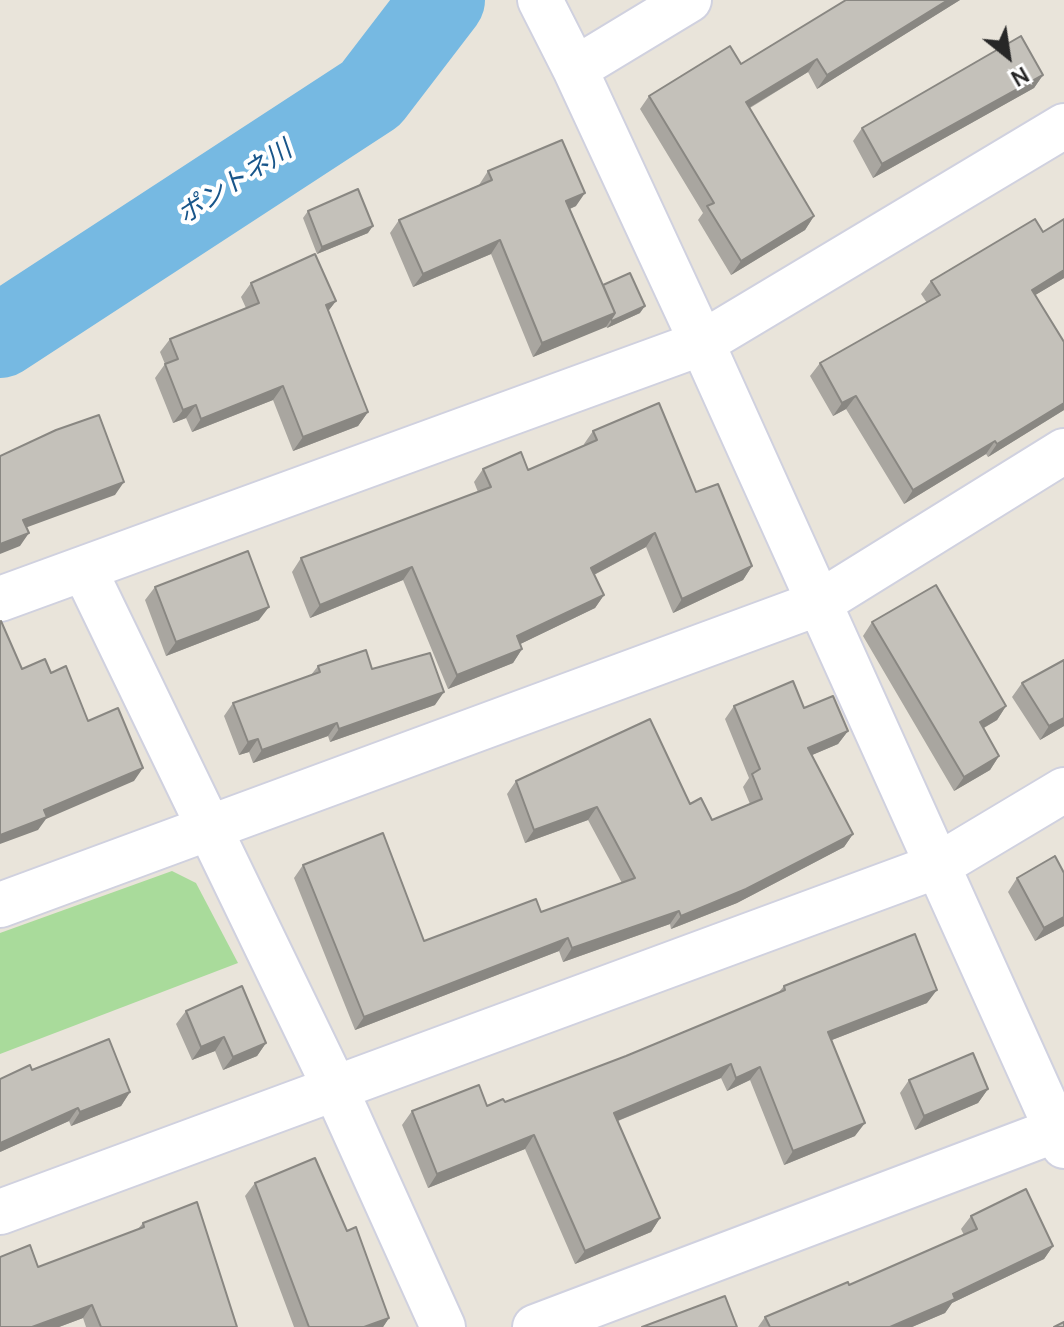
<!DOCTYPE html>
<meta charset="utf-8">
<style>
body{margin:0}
#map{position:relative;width:1064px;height:1327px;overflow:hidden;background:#e9e4da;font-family:Manrope,sans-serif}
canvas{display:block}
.north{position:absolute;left:968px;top:16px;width:80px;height:80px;-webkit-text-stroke:6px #fff;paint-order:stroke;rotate:150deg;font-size:22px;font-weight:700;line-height:32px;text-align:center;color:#272727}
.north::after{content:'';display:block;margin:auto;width:28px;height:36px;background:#272727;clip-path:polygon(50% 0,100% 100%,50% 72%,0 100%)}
</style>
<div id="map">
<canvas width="1064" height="1327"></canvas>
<div class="north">N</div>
</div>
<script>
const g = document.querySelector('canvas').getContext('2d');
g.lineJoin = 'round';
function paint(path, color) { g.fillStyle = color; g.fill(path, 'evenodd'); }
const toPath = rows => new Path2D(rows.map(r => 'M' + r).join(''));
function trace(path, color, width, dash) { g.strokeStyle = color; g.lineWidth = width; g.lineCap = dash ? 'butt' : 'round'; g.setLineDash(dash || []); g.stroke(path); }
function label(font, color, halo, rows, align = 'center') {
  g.font = font + ' Manrope,"Noto Sans JP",sans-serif'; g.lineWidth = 8; g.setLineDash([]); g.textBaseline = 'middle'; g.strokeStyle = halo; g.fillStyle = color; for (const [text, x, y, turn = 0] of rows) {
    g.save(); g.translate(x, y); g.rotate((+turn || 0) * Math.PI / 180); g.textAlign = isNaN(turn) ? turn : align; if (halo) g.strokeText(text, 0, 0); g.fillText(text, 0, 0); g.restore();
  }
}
const green = toPath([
 [172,871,196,883,238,963,0,1054,0,933]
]);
const river = toPath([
 [0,336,371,94,443,0]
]);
const minor = toPath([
 [540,0,575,69],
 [689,0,575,69,702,343,1064,1146],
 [84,569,335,1088,443,1327],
 [0,599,702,343,1064,126],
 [0,905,819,603,1064,451],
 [0,1212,937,866,1064,790],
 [535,1327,1064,1127]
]);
const wall = toPath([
 [846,0,960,0,817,89,808,72,750,108,814,216,805,230,731,275,698,220,703,213,640,109,649,96,741,64],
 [1043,75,1034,88,873,178,853,141,862,128],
 [488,171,576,206,570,209,603,285,640,313,607,328,606,326,533,357,491,254,413,287,390,233,399,220,479,185],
 [308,211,368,233,317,254,303,218],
 [1064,219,1064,278,1035,295,1064,342,1064,410,988,457,986,454,904,504,846,409,833,416,810,376,820,363,927,303,921,294,931,281,1043,232],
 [251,283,336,301,328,311,368,412,358,426,293,451,273,400,192,432,186,418,173,423,155,378,165,364,160,352,170,339,246,308,241,297],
 [593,431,696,492,752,566,743,580,673,613,646,547,594,575,604,595,595,608,520,644,522,649,513,663,448,689,403,580,310,618,292,572,301,558,478,492,474,482,483,469,528,470,585,446,584,444],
 [155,587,259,620,166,656,145,600],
 [872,622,1006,706,997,720,984,728,999,756,990,770,954,791,863,636],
 [1064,660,1064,726,1040,740,1012,697,1022,683],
 [318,666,372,669,435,705,330,742,328,736,253,763,249,752,239,755,224,716,233,703,311,675],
 [734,706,804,708,848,731,838,744,812,755,853,834,844,847,737,903,671,929,670,924,563,962,559,951,355,1030,294,878,303,865,424,941,541,912,622,883,588,820,525,843,507,794,516,781,690,804,712,820,750,804,743,787,749,778,725,719],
 [1064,873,1064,926,1035,941,1008,892,1017,878],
 [784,986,927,1003,832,1040,855,1136,784,1165,750,1080,727,1091,721,1078,618,1121,660,1218,651,1232,575,1264,525,1149,428,1188,402,1125,412,1111,487,1106,505,1102,626,1056,778,993],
 [186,1011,266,1043,257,1056,223,1070,215,1051,192,1060,176,1024],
 [32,1070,130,1092,121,1106,71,1126,69,1121,0,1152],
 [909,1080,988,1089,978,1103,915,1130,900,1093],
 [255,1183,347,1231,389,1318,383,1327,294,1327,245,1196],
 [971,1216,1053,1246,1044,1259,952,1303,945,1313,912,1327,758,1327,765,1317,849,1285,964,1235,961,1229],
 [143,1223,237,1327,86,1327,83,1318,59,1327,0,1327,38,1267,137,1230]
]);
const shadedWall = toPath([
 [948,0,960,0,817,89,827,75],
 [817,59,808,72,737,115,746,102],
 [1043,75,1034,88,873,178,882,164],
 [585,193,576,206,557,214,566,201],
 [814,216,805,230,731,275,741,261],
 [373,226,368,233,317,254,322,247],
 [500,240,491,254,413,287,423,274],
 [1064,270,1064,278,1022,303,1032,290],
 [336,301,326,314,326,305],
 [645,306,640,313,607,328,612,321],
 [615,313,606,327,533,357,542,343],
 [283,386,273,400,192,432,201,419],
 [856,396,846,409,833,416,842,403],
 [1064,403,1064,410,988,457,997,444],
 [196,405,186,418,173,423,183,410],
 [368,412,358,426,293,451,303,437],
 [995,441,986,454,904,504,913,490],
 [124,482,115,495,14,532,23,520],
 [29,533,20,546,0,554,0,544],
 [655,533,646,547,582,581,591,568],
 [752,566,743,580,673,613,682,599],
 [412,567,403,580,310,618,320,605],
 [604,595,595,608,508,650,517,636],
 [269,607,259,620,166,656,176,642],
 [522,649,513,663,448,689,457,675],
 [444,692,435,705,330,742,339,729],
 [1006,706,997,720,971,735,980,722],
 [1064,718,1064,726,1040,740,1049,726],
 [337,723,328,736,253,763,262,750],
 [848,731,838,744,798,761,808,748],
 [258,739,249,752,239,755,248,742],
 [999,756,990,770,954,791,964,777],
 [143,768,134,781,46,819,38,830,0,844,0,835,44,810],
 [597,807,588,820,525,843,534,830],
 [853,834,844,847,737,903,671,929,681,916],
 [679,911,670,924,563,962,572,948],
 [1064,917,1064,926,1035,941,1044,928],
 [568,938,559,951,355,1030,364,1017],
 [937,990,927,1003,819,1045,828,1032],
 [224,1037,215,1051,192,1060,201,1047],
 [266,1043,257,1056,223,1070,233,1057],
 [731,1064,721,1078,605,1126,614,1113],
 [760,1067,750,1080,727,1091,736,1078],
 [988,1089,978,1103,915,1130,924,1116],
 [130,1092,121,1106,71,1126,80,1112],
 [78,1108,69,1121,0,1152,0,1143],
 [865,1123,855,1136,784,1165,793,1151],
 [534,1135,525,1149,428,1188,437,1174],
 [660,1218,651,1232,575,1264,585,1251],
 [1053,1246,1044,1259,952,1303,945,1313,912,1327,890,1327,953,1294],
 [92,1305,83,1318,59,1327,32,1327],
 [389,1318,383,1327,364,1327]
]);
const building = toPath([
 [846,0,948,0,827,75,817,59,746,102,814,216,741,261,707,206,714,203,649,96,730,46,741,64,846,0],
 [1021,36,1043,75,882,164,862,128,1021,36],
 [562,140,585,193,566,201,615,313,542,343,500,240,423,274,399,220,492,180,488,171,562,140],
 [358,189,373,226,322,247,308,211,358,189],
 [1035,219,1043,232,1064,219,1064,270,1032,290,1064,342,1064,403,997,444,995,441,913,490,856,396,842,403,820,363,940,295,931,281,1035,219],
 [315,254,336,301,326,305,368,412,303,437,283,386,201,419,196,405,183,410,165,364,178,359,170,339,259,303,251,283,315,254],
 [630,273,645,306,612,321,611,319,615,313,603,285,630,273],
 [659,403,696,492,718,484,752,566,682,599,655,533,591,568,604,595,517,636,522,649,457,675,412,567,320,605,301,558,491,487,483,469,521,452,528,470,597,440,593,431,659,403],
 [99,415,124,482,23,520,29,533,0,544,0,456,56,430,99,415],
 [248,551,269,607,176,642,155,587,248,551],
 [936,585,1006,706,980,722,999,756,964,777,872,622,936,585],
 [1,621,22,669,45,659,51,673,66,666,88,721,118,708,143,768,44,810,47,817,0,835,0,622,1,621],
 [366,650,372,669,430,653,444,692,339,729,337,723,262,750,258,739,248,742,233,703,320,672,318,666,366,650],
 [1064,660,1064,718,1049,726,1022,683,1064,660],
 [793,681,804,708,833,696,848,731,808,748,853,834,746,889,681,916,679,911,572,948,568,938,364,1017,303,865,383,833,424,941,536,899,541,912,635,878,597,807,534,830,516,781,650,719,690,804,701,798,712,820,762,799,752,774,760,769,734,706,793,681],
 [1055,856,1064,873,1064,917,1044,928,1017,878,1055,856],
 [915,934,937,990,828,1032,865,1123,793,1151,760,1067,736,1078,731,1064,614,1113,660,1218,585,1251,534,1135,437,1174,412,1111,479,1085,487,1106,503,1099,505,1102,626,1056,785,990,784,986,915,934],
 [242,986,266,1043,233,1057,224,1037,201,1047,186,1011,242,986],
 [109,1039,130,1092,80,1112,78,1108,0,1143,0,1079,30,1065,32,1070,109,1039],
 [973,1053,988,1089,924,1116,909,1080,973,1053],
 [315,1158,347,1231,356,1227,389,1318,364,1327,309,1327,255,1183,315,1158],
 [1026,1189,1053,1246,953,1294,955,1299,890,1327,770,1327,765,1317,848,1282,849,1285,977,1229,971,1216,1026,1189],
 [197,1202,237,1327,101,1327,92,1305,32,1327,0,1327,0,1257,30,1245,38,1267,144,1227,143,1223,197,1202],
 [725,1296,737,1327,642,1327,725,1296],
 [1064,1322,1064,1327,1054,1327,1064,1322]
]);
const waterNames = [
 ["ポントネ川",235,183,-33]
];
paint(green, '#a9db9b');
trace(river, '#76b9e2', 84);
trace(minor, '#d0d1df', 48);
trace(minor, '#fff', 44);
paint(wall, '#a9a6a0');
paint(shadedWall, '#898782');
paint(building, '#c4c1ba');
trace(building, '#898782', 2);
label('italic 26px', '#19568a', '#fff', waterNames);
</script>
